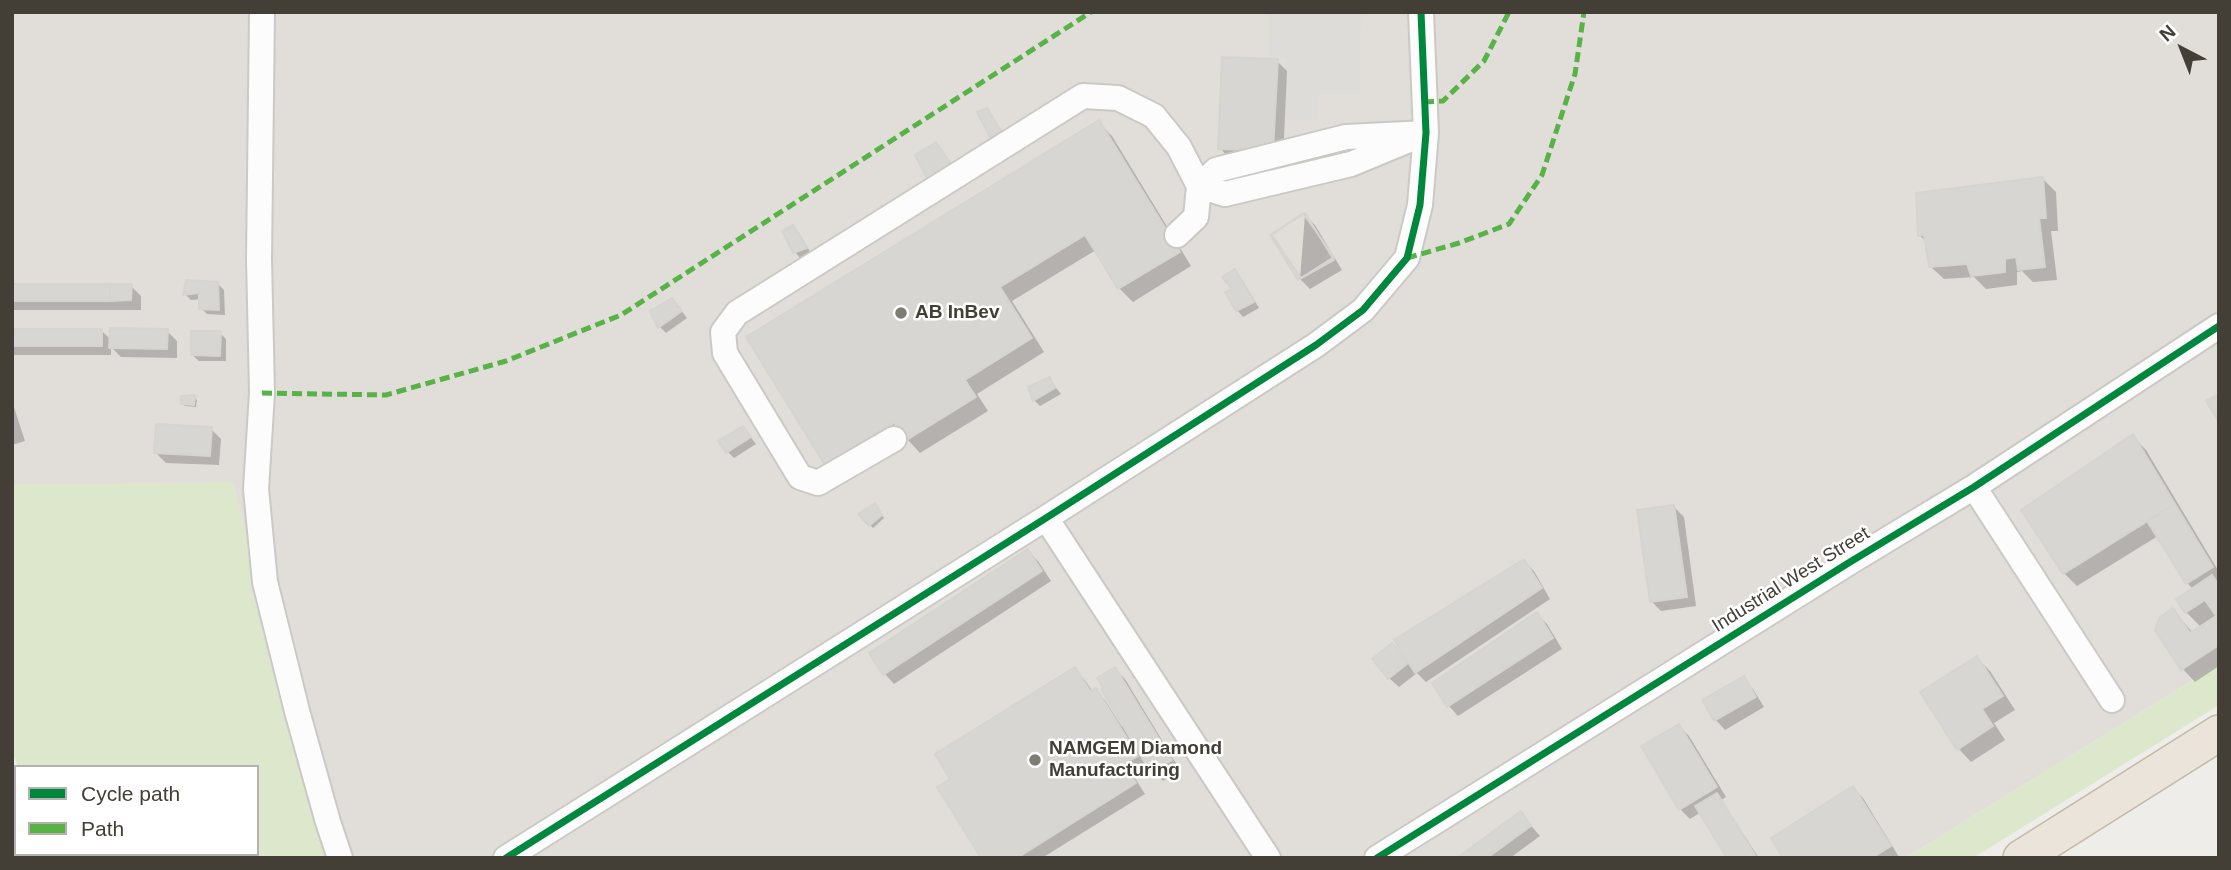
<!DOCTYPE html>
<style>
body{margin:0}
#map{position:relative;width:2231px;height:870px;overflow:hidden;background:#eeede9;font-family:Arial,sans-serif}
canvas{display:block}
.frame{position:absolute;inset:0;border:14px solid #433e36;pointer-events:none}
.legend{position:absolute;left:14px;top:765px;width:245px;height:91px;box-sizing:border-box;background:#fff;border:2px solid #b4b2af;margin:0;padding:9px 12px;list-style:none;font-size:21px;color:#433e36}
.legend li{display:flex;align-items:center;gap:14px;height:35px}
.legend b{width:35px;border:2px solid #b4b2af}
.north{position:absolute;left:2147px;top:14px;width:70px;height:70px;-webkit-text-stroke:5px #fff;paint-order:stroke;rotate:318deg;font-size:19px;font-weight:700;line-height:28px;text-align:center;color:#433e36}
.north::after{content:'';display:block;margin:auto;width:24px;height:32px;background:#433e36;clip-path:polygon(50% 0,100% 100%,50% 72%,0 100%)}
</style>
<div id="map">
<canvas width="2231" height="870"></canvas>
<div class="frame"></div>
<ul class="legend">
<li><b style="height:9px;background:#00873e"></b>Cycle path</li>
<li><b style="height:9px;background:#57b346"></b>Path</li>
</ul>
<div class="north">N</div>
</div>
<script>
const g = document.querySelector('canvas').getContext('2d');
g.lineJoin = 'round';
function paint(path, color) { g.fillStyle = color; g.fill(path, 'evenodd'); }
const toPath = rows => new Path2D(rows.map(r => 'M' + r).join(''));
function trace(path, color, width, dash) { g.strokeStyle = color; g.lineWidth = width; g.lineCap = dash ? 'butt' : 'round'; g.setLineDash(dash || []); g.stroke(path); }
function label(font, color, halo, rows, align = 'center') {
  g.font = font + ' Arial,sans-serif'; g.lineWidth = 5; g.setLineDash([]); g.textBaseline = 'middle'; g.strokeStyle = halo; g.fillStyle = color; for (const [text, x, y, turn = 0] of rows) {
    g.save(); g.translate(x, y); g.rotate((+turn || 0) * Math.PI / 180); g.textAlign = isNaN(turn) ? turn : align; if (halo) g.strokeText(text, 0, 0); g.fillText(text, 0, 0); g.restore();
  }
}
const industrial = toPath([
 [12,12,2219,12,2219,664,1905,858,327,858,233,483,12,485]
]);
const green = toPath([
 [233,482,327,858,45,858,44,854,257,854,257,767,18,767,12,749,12,485],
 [2219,664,2219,705,1973,858,1905,858]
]);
const parking = toPath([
 [1269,12,1361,12,1360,95,1318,95,1317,120,1285,120,1285,58,1269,57]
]);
const shadow = toPath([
 [1277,61,1287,71,1283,160,1229,158,1220,148],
 [987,110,1006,137,997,142,991,136],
 [1099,123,1112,136,1191,266,1133,302,1119,288,1096,250,1012,301,1044,352,977,394,988,411,920,453,907,439,828,465,902,419],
 [2043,179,2056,192,2058,231,2051,231,2057,280,2033,282,2022,271,2017,272,2017,285,1986,289,1974,277,1944,279,1930,266,1927,242,1919,235],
 [1305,215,1315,225,1342,270,1310,289,1300,279],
 [792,227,799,233,812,255,801,259,795,252],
 [1234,272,1241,278,1259,308,1243,317,1237,310],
 [218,284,224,290,225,315,207,314,201,308,201,299,191,300,185,294],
 [12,286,131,286,141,296,141,310,12,310],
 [678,306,687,318,666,333,660,327],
 [101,330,111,340,167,331,177,341,177,358,121,357,111,347,111,355,12,355,12,331],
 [220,333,226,339,226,361,199,361,192,355],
 [1049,379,1061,394,1040,406,1034,400,1031,388],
 [194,397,197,400,196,407,185,406,182,403],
 [12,401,25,441,12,445],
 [211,429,221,439,219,465,166,463,156,453],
 [749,435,756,444,734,458,727,451],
 [2133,437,2146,450,2219,572,2219,579,2216,581,2219,584,2219,666,2195,682,2182,668,2173,610,2193,633,2201,627,2186,612,2193,589,2187,583,2158,536,2077,586,2064,573],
 [1674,507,1684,517,1696,606,1661,611,1651,601],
 [877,508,884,518,873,528,861,515],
 [1028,551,1038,561,1051,581,894,684,885,674],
 [1524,561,1534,571,1550,599,1426,682,1417,673,1399,687,1389,678,1392,646,1408,661],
 [1537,614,1547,624,1562,649,1458,716,1449,706,1435,684],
 [1977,658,1990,671,2015,710,1994,723,2005,740,1971,762,1958,748],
 [1075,669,1084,679,1093,692,1095,690,1105,700,1122,727,1125,725,1115,669,1125,679,1180,770,1163,781,1149,765,1133,775,1145,794,1042,858,983,858,952,779],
 [1743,679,1753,689,1764,707,1725,730,1716,720],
 [1679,726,1689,736,1726,797,1721,800,1759,858,1729,858,1701,812,1690,819,1680,809],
 [1853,788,1863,798,1899,857,1785,858],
 [1521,814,1540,836,1510,858,1460,858]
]);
const building = toPath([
 [1222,57,1278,59,1273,151,1218,149,1222,57],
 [987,108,1001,131,990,137,977,112,987,108],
 [1099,120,1180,252,1118,289,1085,235,1000,287,1032,338,965,380,976,397,905,441,894,422,825,465,746,337,1099,120],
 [936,142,951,164,928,180,915,155,936,142],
 [2043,177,2046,218,2039,218,2045,267,2018,270,2016,257,2005,259,2005,272,1971,276,1967,264,1929,267,1924,235,1918,236,1916,193,2043,177],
 [1303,213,1334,257,1301,278,1272,235,1303,213],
 [1305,213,1334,260,1298,280,1270,235,1305,213],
 [793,225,807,248,793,253,782,231,793,225],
 [1235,269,1254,302,1236,311,1225,292,1232,289,1222,277,1235,269],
 [186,280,218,282,219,310,199,309,199,293,183,295,186,280],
 [12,284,110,284,110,301,12,301,12,284],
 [110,284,132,284,131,300,110,301,110,284],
 [672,298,682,311,658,328,650,311,672,298],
 [110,328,168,329,167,349,109,348,110,328],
 [12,329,102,329,102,346,12,346,12,329],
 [191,331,221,331,220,356,191,355,191,331],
 [1050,377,1055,388,1033,401,1028,387,1050,377],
 [2219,394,2219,422,2206,401,2219,394],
 [195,395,194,405,181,404,181,396,195,395],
 [156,424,212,427,210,456,154,453,156,424],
 [743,426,751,437,726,453,718,441,743,426],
 [2133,434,2175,504,2063,574,2021,510,2133,434],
 [875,503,882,515,869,526,858,514,875,503],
 [2175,504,2213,567,2186,584,2147,521,2175,504],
 [1674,505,1687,597,1650,602,1637,510,1674,505],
 [1028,549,1042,571,883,675,869,653,1028,549],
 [1524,559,1542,588,1415,673,1394,640,1524,559],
 [2212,575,2219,585,2219,645,2181,670,2155,630,2160,617,2173,608,2190,633,2216,616,2205,600,2185,613,2176,599,2212,575],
 [1537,612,1553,638,1447,707,1432,683,1537,612],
 [1392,643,1408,663,1388,679,1372,659,1392,643],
 [1977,656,2003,696,1982,709,1993,726,1957,750,1920,692,1977,656],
 [1075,667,1090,691,1096,688,1138,756,1124,764,1136,783,1017,858,981,858,937,787,950,779,935,754,1075,667],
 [1115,667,1172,760,1151,773,1101,689,1103,688,1097,678,1115,667],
 [1744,676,1756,697,1714,721,1702,700,1744,676],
 [1679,724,1717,787,1679,810,1641,746,1679,724],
 [1853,786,1891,846,1872,858,1783,858,1771,838,1853,786],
 [1717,793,1757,858,1727,858,1695,806,1717,793],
 [1521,811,1531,826,1487,858,1457,858,1521,811]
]);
const minor = toPath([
 [262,12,259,259,262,393,256,489,265,582,297,711,328,822,340,858],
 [1426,133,1351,164,1225,194,1199,186,1216,170,1346,137,1426,133],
 [894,439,818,483,800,477,725,353,723,332,737,313,1083,96,1118,98,1154,116,1179,147,1199,186,1196,217,1177,235],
 [1974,487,2112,700],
 [1046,518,1268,858],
 [506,858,1046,518,1316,345,1363,310,1407,258,1420,205,1426,133,1421,12],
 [1377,858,1850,562,1974,487,2219,326]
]);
const highway = toPath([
 [2021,858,2219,733]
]);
const quiet = toPath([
 [1424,102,1443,101,1484,61,1509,12],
 [1407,258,1459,243,1509,224,1542,175,1575,74,1584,12],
 [262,393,386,395,506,361,621,315,1091,12]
]);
const cycleway = toPath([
 [506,858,1046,518,1316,345,1363,310,1407,258,1420,205,1426,133,1421,12],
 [1377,858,1850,562,1974,487,2219,326]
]);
const markers = [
 [901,313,7,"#7f7b75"],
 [1035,760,7,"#7f7b75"]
];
const poiNames = [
 ["AB InBev",915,313],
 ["NAMGEM Diamond",1049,749],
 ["Manufacturing",1049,771]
];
const streetNames = [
 ["Industrial West Street",1791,580,-32]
];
paint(industrial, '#e1deda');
paint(green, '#dce7cb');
paint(parking, '#dedcd9');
paint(shadow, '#0003');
paint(building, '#d8d6d2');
trace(building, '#d6d4cf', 2);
trace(minor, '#cbc9c5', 28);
trace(highway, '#c3b9a7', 38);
trace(minor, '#fcfcfc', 24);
trace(highway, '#eae4da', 35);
trace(quiet, '#57b346', 5, [10, 5]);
trace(cycleway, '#00873e', 7);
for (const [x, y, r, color] of markers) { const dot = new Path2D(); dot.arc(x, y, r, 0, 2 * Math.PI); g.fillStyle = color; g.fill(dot); trace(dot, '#fff', 2.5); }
label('bold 19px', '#433e36', '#fff', poiNames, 'left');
label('19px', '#433e36', '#fff', streetNames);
</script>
